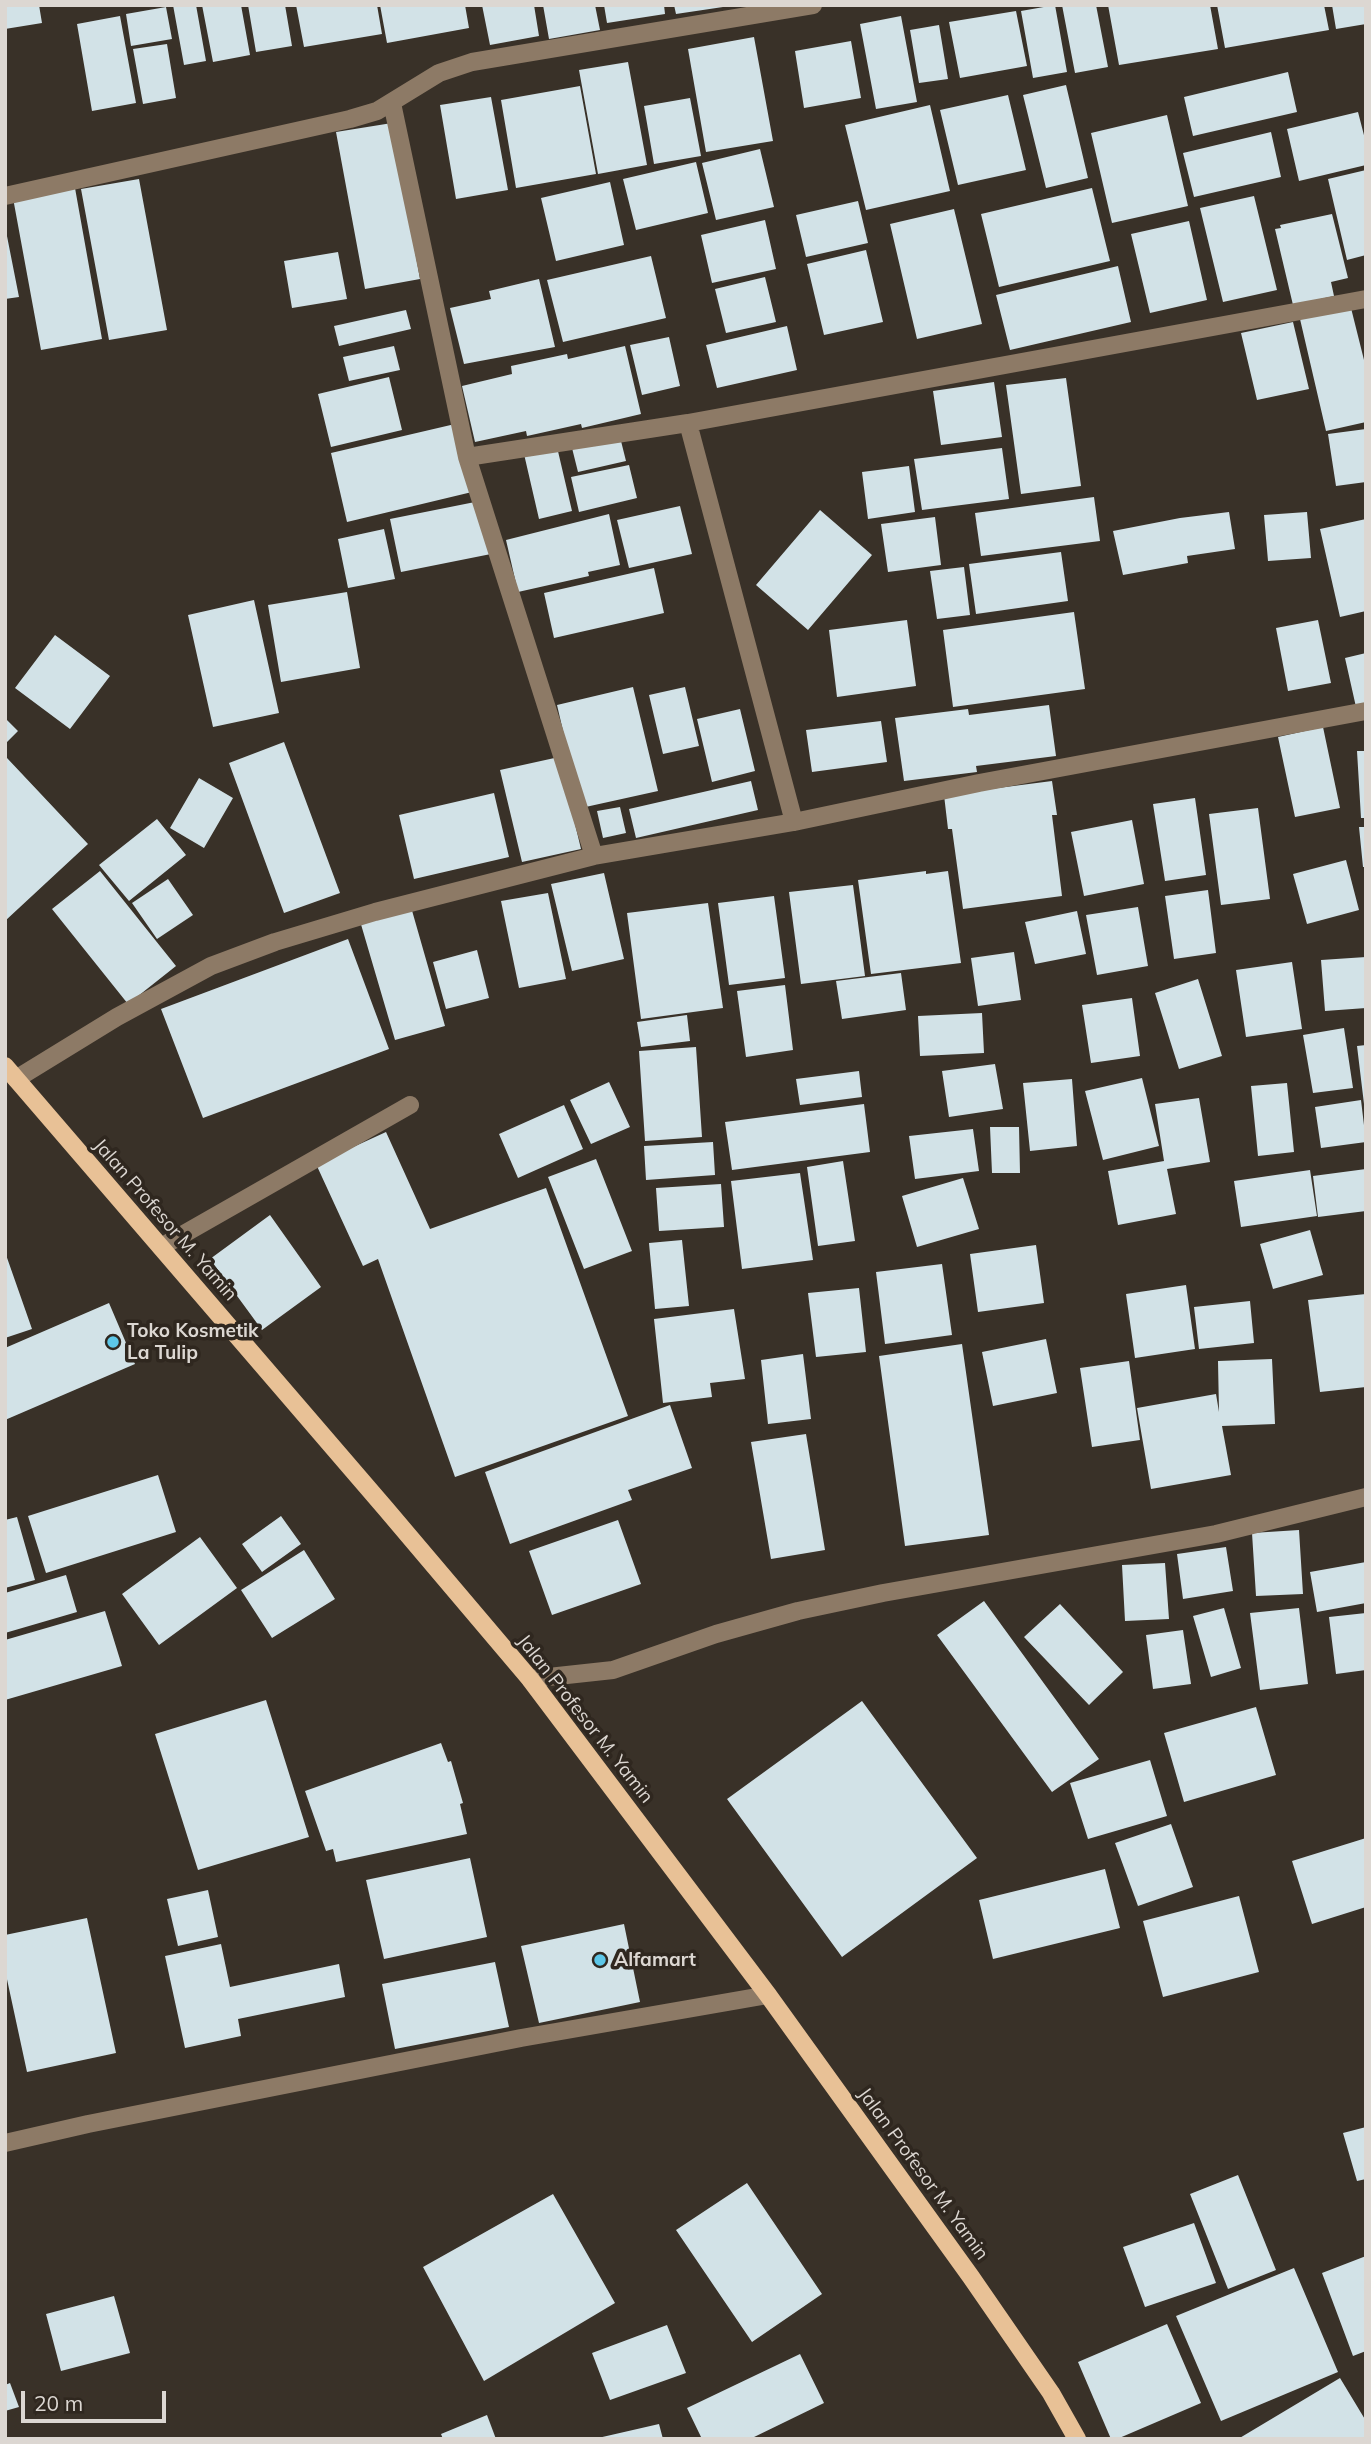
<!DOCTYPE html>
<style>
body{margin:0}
#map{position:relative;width:1371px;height:2444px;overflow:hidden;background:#393128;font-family:Mulish,sans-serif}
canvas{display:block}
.frame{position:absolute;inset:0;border:7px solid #dcd7d2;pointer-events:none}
.scale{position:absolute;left:21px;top:2391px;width:145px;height:32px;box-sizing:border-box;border:4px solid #dcd7d2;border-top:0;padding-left:9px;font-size:21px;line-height:24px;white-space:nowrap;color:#dcd7d2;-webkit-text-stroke:5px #2f271f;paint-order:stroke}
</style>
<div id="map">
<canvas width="1371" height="2444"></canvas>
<div class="frame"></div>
<div class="scale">20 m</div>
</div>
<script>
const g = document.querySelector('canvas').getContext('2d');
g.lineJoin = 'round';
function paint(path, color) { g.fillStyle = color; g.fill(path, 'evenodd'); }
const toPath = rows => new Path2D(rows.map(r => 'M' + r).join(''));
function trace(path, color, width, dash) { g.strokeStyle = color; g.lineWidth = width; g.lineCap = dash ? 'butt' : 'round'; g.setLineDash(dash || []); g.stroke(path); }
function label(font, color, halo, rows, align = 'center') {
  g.font = font + ' Mulish,sans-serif'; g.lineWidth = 7; g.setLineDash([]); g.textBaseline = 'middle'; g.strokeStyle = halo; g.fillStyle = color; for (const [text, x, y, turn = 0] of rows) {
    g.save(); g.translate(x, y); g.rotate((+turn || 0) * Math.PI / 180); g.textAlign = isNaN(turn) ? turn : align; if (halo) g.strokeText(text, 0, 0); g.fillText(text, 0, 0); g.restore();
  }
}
const building = toPath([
 [5,5,39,5,42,23,5,29],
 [173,5,196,5,206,61,184,65],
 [202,5,241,5,250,55,213,62],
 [248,5,285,5,292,46,256,52],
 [296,5,377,5,382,34,304,47],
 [380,5,465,5,469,28,387,43],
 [482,5,534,5,539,36,490,45],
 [543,5,595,5,600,30,549,39],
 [604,5,664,5,665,14,607,23],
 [674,5,723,5,723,7,676,14],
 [1055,5,1067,72,1033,78,1021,11],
 [1062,5,1096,5,1108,67,1075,73],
 [1108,5,1210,5,1218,49,1119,65],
 [1217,5,1324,5,1329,30,1225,48],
 [1332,5,1366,5,1366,24,1336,29],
 [166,7,172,39,131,46,126,14],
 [1016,11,1027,66,960,78,949,22],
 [120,16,136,103,92,111,77,24],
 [901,16,917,102,876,109,860,24],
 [939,25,948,79,919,83,910,30],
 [754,37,773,141,706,152,688,49],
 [851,41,861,98,804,108,795,51],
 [167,44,176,98,143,104,133,49],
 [628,62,647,165,598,174,579,70],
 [1288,72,1297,112,1193,136,1184,97],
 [1066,85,1088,178,1046,188,1023,95],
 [580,86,596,174,516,188,501,100],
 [1008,95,1026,170,958,185,940,110],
 [491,97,508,190,456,199,440,105],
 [690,98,701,156,654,164,644,106],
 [930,105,950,191,866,210,845,125],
 [1358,112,1366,143,1366,165,1299,181,1287,129],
 [1167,115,1188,206,1112,223,1091,133],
 [392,123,420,279,365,289,336,132],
 [1271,132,1281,177,1194,197,1183,153],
 [760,149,774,207,716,220,702,163],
 [696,162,708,213,636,230,623,179],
 [1366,170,1366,255,1347,260,1328,179],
 [139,179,167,330,109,340,81,189],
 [610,182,624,245,556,261,541,198],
 [75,188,102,339,41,350,13,198],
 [1092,188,1110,261,999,287,981,214],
 [1254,196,1277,290,1223,302,1200,208],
 [858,201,868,243,806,257,796,215],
 [954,209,982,324,917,339,890,224],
 [1332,214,1348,278,1331,282,1334,296,1293,305,1275,229,1281,228,1280,225],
 [765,220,776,269,712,283,701,235],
 [1189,221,1207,300,1150,313,1131,234],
 [5,226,19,297,5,299],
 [866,250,883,322,824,335,807,264],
 [338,252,347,299,292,308,284,261],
 [651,256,666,318,563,342,547,280],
 [1118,266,1131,322,1010,350,996,295],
 [765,277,776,322,726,333,715,289],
 [539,279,555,347,464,364,450,308,491,299,489,291],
 [1351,308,1366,368,1366,422,1326,431,1300,319],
 [406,310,411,329,339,346,334,326],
 [1293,322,1309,389,1257,400,1241,333],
 [787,326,797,370,717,388,706,345],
 [669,337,680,386,642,395,630,345],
 [394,346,400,370,349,381,343,357],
 [625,346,641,414,582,428,581,424,527,436,526,431,475,442,462,386,512,374,511,366,567,354,568,359],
 [389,377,402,430,331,447,318,394],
 [1066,378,1081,486,1021,494,1006,385],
 [994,382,1002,437,941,445,933,391],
 [455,424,472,492,347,522,331,453],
 [1366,429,1366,482,1336,486,1328,434],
 [620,437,626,461,578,472,572,448],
 [557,447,572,511,539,519,524,454],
 [1002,448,1009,499,922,510,914,459],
 [629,465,637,498,579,512,571,477],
 [909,466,915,512,868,519,862,472],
 [1094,497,1100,541,981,556,975,513],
 [480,501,491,554,401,572,390,519],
 [680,506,692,554,629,568,617,520],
 [820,510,872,555,808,630,756,585],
 [1229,512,1235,549,1187,556,1188,563,1123,575,1113,531,1180,518],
 [1307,512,1311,558,1268,561,1264,515],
 [609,514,620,565,588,572,589,576,518,592,506,540],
 [935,517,941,565,888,572,881,524],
 [1366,519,1366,611,1340,617,1320,529],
 [384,529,395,579,348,588,338,539],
 [1061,552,1068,601,976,614,969,564],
 [964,567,970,615,937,619,930,571],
 [654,568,664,613,554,638,544,593],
 [347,592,360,668,281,682,268,605],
 [254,600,279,713,213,727,188,615],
 [1074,612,1085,689,953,707,943,630],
 [907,620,916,686,837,697,829,630],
 [1318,620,1331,683,1288,691,1276,628],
 [55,635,110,676,70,729,15,688],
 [1366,653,1366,704,1356,707,1345,658],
 [633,687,658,791,581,808,557,705],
 [685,687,699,746,663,754,649,695],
 [1049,705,1056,756,976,766,977,772,904,781,895,718,968,709,969,715],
 [740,709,755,771,712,782,697,719],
 [5,718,18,731,5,744],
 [881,721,887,762,812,772,806,730],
 [1323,727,1340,808,1295,817,1278,737],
 [284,742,340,893,284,913,229,763],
 [1357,751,1366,751,1366,818,1361,818],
 [559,757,581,849,522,862,500,770],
 [7,758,88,844,5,921,5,760],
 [199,778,233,798,204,848,170,828],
 [751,781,758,810,636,838,629,809],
 [1052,781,1057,815,1052,815,1062,896,963,909,952,829,948,829,944,795],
 [494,793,509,857,414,879,399,815],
 [1195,798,1206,875,1165,881,1153,804],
 [620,807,626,833,603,838,597,811],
 [1258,808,1270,899,1221,905,1209,814],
 [157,819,186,855,129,901,99,865],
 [1132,820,1144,884,1084,896,1071,832],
 [1359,827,1366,827,1366,867,1363,867],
 [1346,860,1359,910,1307,924,1293,874],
 [100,871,176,966,128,1004,52,909],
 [926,871,926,874,948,871,961,963,871,974,858,880],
 [604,873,624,959,572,971,551,884],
 [168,879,193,915,157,939,132,903],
 [853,885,865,976,801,984,789,892],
 [1208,890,1216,953,1174,959,1165,896],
 [548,893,566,979,519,988,501,901],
 [774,896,785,978,729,985,718,903],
 [708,903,723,1008,641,1019,627,913],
 [411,907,445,1026,395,1040,360,921],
 [1138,907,1148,966,1097,975,1086,915],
 [1077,911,1086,954,1035,964,1025,922],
 [348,939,389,1049,203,1118,161,1009],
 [477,950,489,998,446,1009,433,962],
 [1014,952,1021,1000,978,1006,971,958],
 [1366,957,1366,1008,1325,1011,1321,960],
 [1292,962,1302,1029,1246,1037,1236,970],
 [901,973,906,1010,842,1019,836,981],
 [1198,979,1222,1056,1179,1069,1155,993],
 [785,985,793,1050,746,1057,737,991],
 [1132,998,1140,1056,1091,1063,1082,1005],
 [982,1013,984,1053,920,1056,918,1016],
 [687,1015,690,1041,641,1047,637,1022],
 [1344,1028,1353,1088,1313,1093,1303,1035],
 [1366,1045,1366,1104,1364,1104,1357,1046],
 [696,1047,702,1137,645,1141,639,1051],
 [995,1064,1003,1109,949,1117,942,1071],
 [859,1071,862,1097,800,1105,796,1079],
 [1142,1078,1159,1146,1103,1160,1085,1091],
 [1072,1079,1077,1146,1030,1151,1023,1083],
 [609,1082,630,1127,591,1144,570,1100],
 [1287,1083,1294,1152,1258,1156,1251,1086],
 [1199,1098,1210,1162,1167,1169,1176,1214,1118,1225,1108,1171,1164,1161,1155,1104],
 [1361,1100,1366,1142,1321,1148,1315,1107],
 [864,1104,870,1152,732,1170,725,1122],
 [564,1105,583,1149,518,1178,499,1134],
 [990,1127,1019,1127,1020,1173,992,1173],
 [973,1129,979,1171,915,1179,909,1136],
 [386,1132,430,1229,546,1188,628,1416,455,1477,378,1259,363,1266,316,1164],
 [713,1142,715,1175,646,1180,644,1146],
 [596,1159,632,1251,584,1269,548,1177],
 [843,1161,855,1241,818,1246,807,1167],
 [1366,1169,1366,1211,1318,1217,1313,1176],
 [1310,1170,1317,1216,1241,1227,1234,1181],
 [800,1173,813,1260,742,1269,731,1181],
 [963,1178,979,1229,917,1247,902,1196],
 [721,1184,724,1227,659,1231,656,1188],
 [270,1215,321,1287,262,1330,210,1259],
 [1310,1230,1323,1275,1273,1289,1260,1244],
 [682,1240,689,1306,655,1309,649,1243],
 [1036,1245,1044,1303,978,1312,970,1254],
 [5,1252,32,1329,5,1338],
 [942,1264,952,1335,885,1344,876,1272],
 [1186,1285,1195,1349,1135,1358,1126,1294],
 [859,1288,866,1352,816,1357,808,1293],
 [1366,1294,1366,1387,1320,1392,1308,1300],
 [1250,1301,1254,1343,1199,1349,1194,1307],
 [109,1303,135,1364,5,1420,5,1348],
 [734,1309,745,1379,710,1383,712,1397,663,1403,654,1319],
 [1046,1339,1057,1393,993,1406,982,1352],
 [962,1344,989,1535,905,1546,879,1356],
 [803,1354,811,1419,768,1424,761,1360],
 [1272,1359,1275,1424,1222,1426,1231,1475,1151,1489,1137,1408,1216,1394,1219,1412,1218,1361],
 [1129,1361,1140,1440,1092,1447,1080,1368],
 [670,1405,692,1468,628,1490,632,1500,510,1544,485,1472],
 [806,1434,825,1550,771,1559,751,1442],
 [158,1475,176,1532,46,1573,28,1516],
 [281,1516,301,1544,262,1572,242,1544],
 [17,1517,35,1580,5,1588,5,1520],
 [618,1520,641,1584,552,1615,529,1551],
 [1299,1530,1303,1594,1256,1596,1252,1533],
 [200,1537,237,1588,159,1645,122,1594],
 [1226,1547,1233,1591,1183,1599,1177,1554],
 [304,1550,335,1599,272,1638,241,1590],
 [1366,1562,1366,1603,1317,1612,1310,1572],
 [1165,1563,1169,1619,1125,1621,1122,1565],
 [66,1575,77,1612,5,1633,5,1593],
 [984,1601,1099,1759,1052,1792,937,1635],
 [1060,1604,1123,1672,1089,1705,1024,1637],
 [1224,1608,1241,1668,1211,1677,1193,1616],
 [1299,1608,1308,1684,1260,1690,1250,1613],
 [105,1611,122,1666,5,1700,5,1640],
 [1366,1613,1366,1670,1336,1674,1329,1617],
 [1183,1630,1191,1684,1153,1689,1146,1635],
 [266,1700,309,1837,198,1870,155,1734],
 [862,1701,977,1858,842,1957,727,1799],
 [1256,1707,1276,1775,1184,1802,1164,1733],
 [441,1743,448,1762,451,1761,463,1803,460,1804,467,1834,336,1862,333,1849,326,1851,305,1791],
 [1150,1760,1167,1816,1088,1839,1070,1783],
 [1171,1824,1193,1887,1138,1906,1115,1843],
 [1366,1838,1366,1907,1312,1924,1292,1861],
 [470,1858,487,1937,384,1959,366,1880],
 [1105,1869,1120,1928,993,1959,979,1900],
 [208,1890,218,1937,178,1946,167,1899],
 [1239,1896,1259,1972,1163,1997,1143,1921],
 [87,1918,116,2053,27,2072,5,1970,5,1935],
 [624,1924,640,2002,539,2023,521,1946],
 [221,1944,230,1987,339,1964,345,1997,238,2019,241,2036,185,2048,165,1956],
 [495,1962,509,2027,395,2049,382,1984],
 [1366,2127,1366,2179,1357,2181,1343,2133],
 [1238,2175,1276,2270,1228,2289,1190,2194],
 [747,2183,822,2294,752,2342,676,2230],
 [553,2194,615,2303,484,2381,423,2267],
 [1194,2223,1216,2283,1145,2307,1123,2247],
 [1366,2256,1366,2351,1353,2356,1322,2273],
 [1294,2268,1338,2372,1221,2421,1176,2316],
 [114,2296,130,2353,61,2371,46,2314],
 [1167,2324,1201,2403,1117,2439,1111,2439,1078,2362],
 [667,2325,686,2373,610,2400,592,2353],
 [800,2354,824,2403,750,2439,702,2439,687,2408],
 [1340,2378,1366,2421,1366,2439,1238,2439],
 [10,2383,19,2407,5,2411,5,2385],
 [487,2415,496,2439,443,2439,441,2434],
 [659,2424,663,2439,598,2439,598,2438]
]);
const minor = toPath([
 [392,103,467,457,594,856],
 [5,196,350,119,377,111,439,73,472,62,813,5],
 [688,423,794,822],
 [467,457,688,423,1366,299],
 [16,1079,117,1017,211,966,275,942,375,912,594,856,794,822,979,783,1366,711],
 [161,1247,410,1105],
 [530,1679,613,1670,716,1634,798,1611,883,1593,1216,1534,1366,1497],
 [5,2143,88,2124,521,2038,768,1995]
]);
const major = toPath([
 [5,1066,386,1509,530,1679,768,1995,971,2277,1051,2393,1077,2439]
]);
const markers = [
 [113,1342,7,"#5dc7e8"],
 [600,1960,7,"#5dc7e8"]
];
const streetNames = [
 ["Jalan Profesor M. Yamin",165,1220,49],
 ["Jalan Profesor M. Yamin",585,1719,52],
 ["Jalan Profesor M. Yamin",923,2174,54]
];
const poiNames = [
 ["Toko Kosmetik",127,1331],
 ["La Tulip",127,1353],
 ["Alfamart",614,1960]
];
paint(building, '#d2e2e7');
trace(minor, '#8d7a66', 18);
trace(major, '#e8c196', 18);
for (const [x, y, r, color] of markers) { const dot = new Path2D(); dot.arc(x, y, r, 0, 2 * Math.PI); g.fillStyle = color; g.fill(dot); trace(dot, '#2f271f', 2.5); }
label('19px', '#dcd7d2', '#2f271f', streetNames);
label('bold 19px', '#dcd7d2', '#2f271f', poiNames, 'left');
</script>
